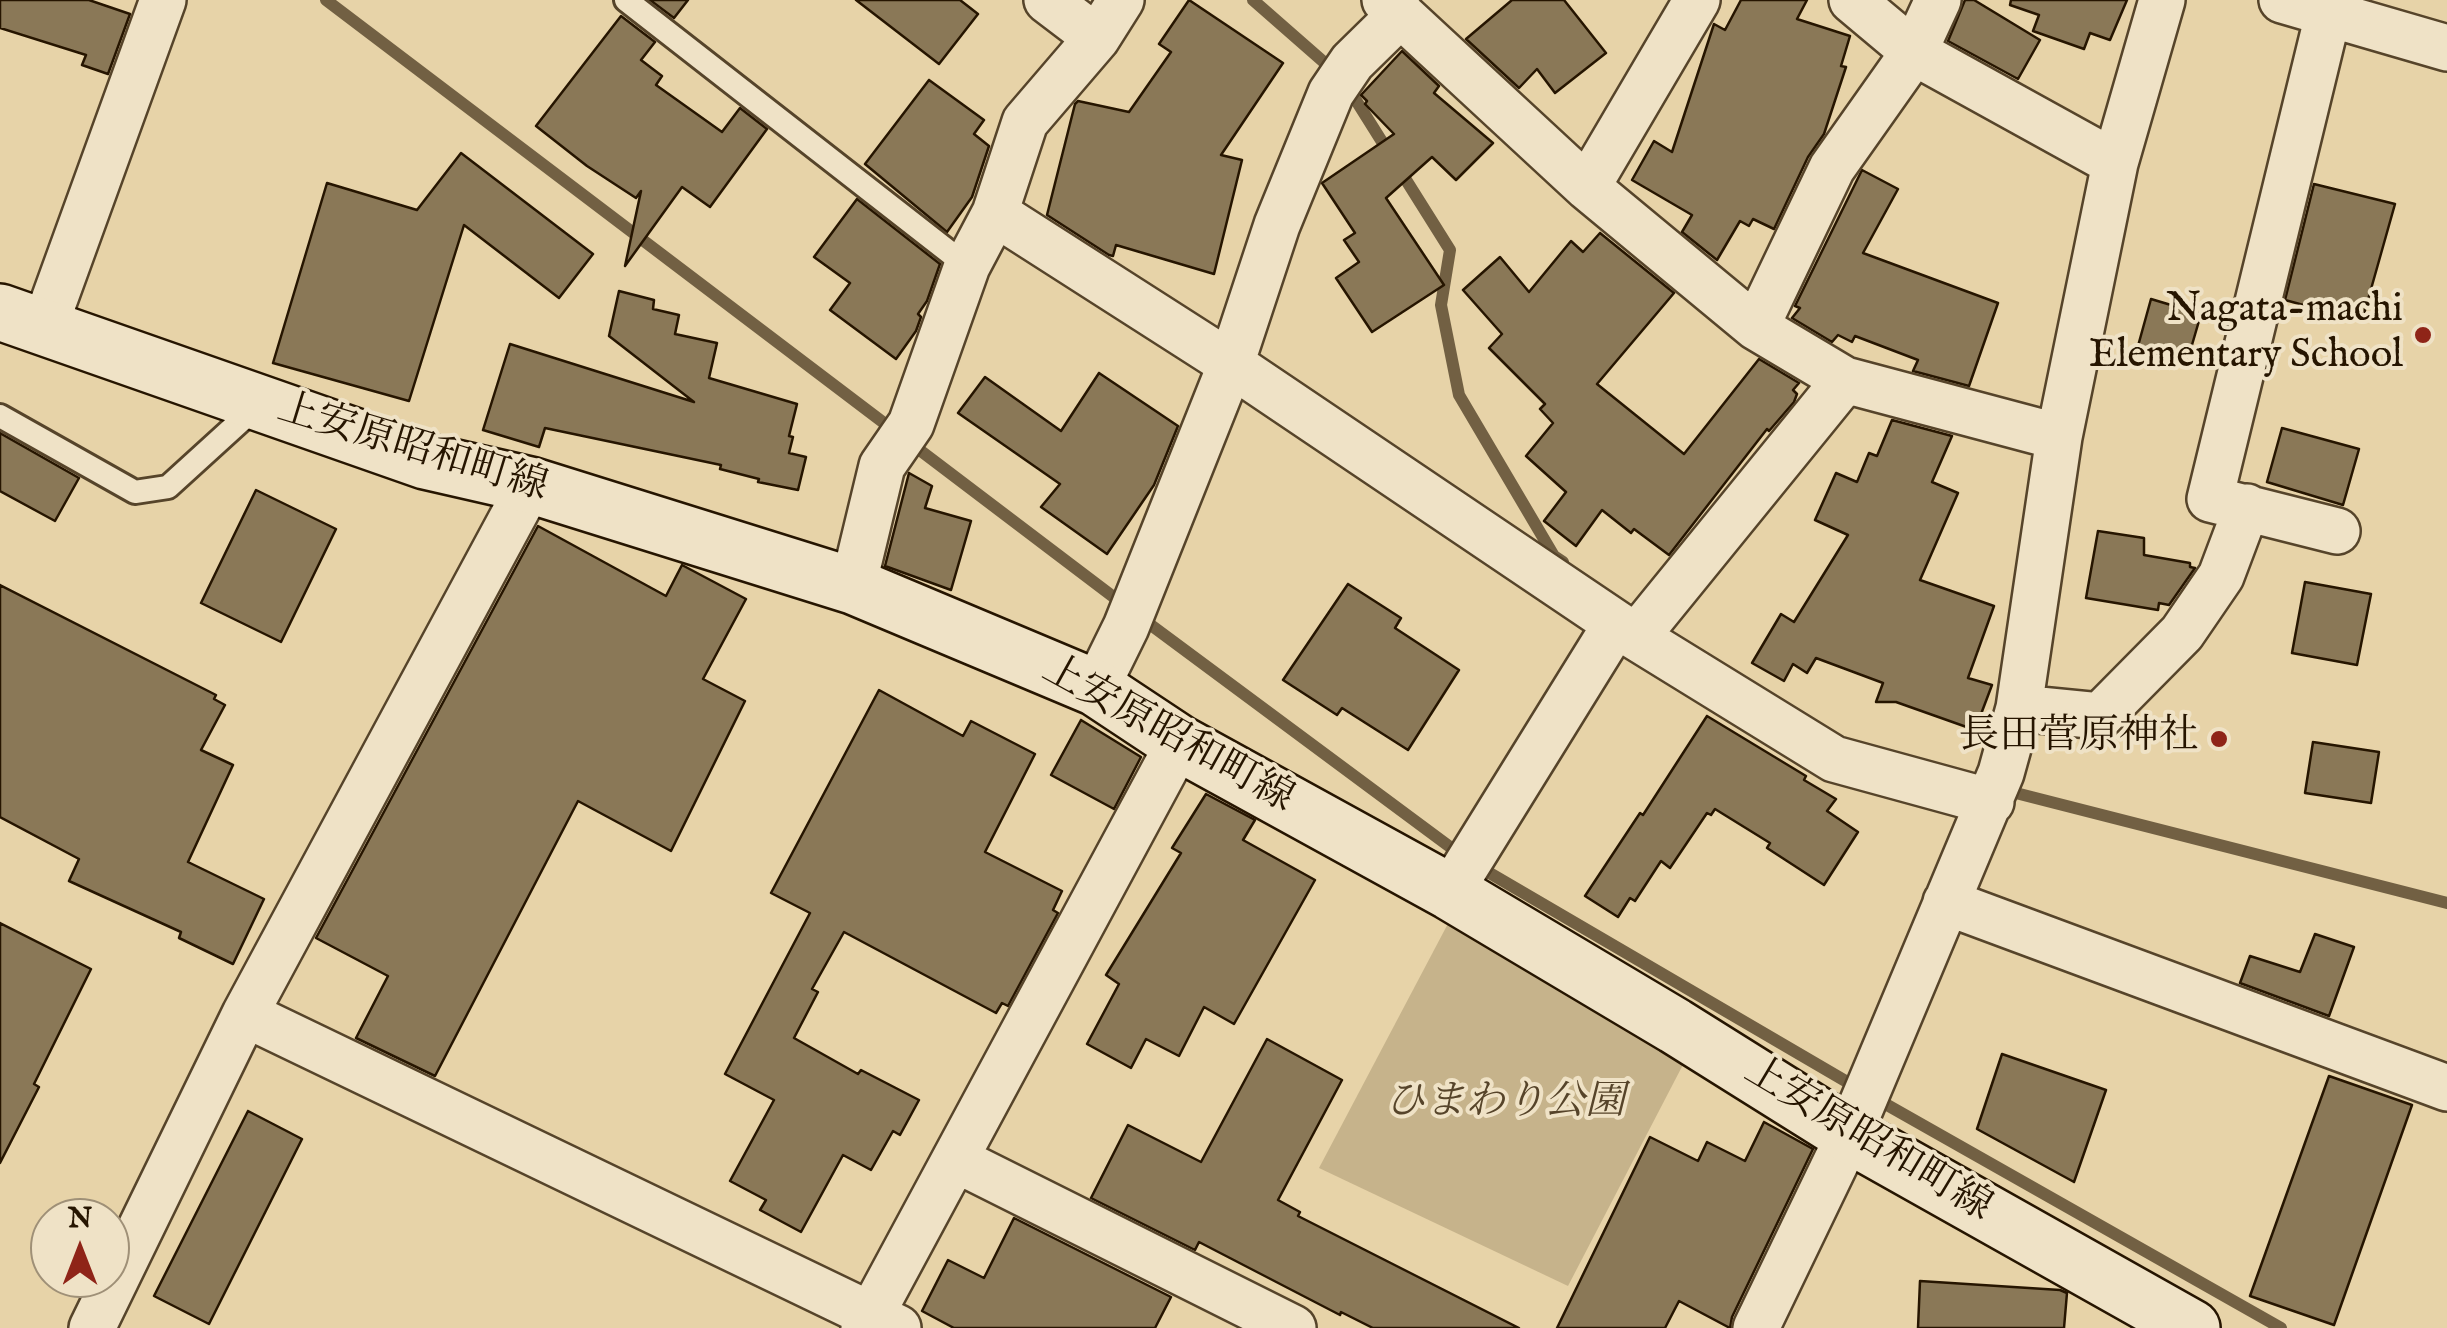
<!DOCTYPE html>
<meta charset="utf-8">
<style>
body{margin:0}
#map{position:relative;width:2447px;height:1328px;overflow:hidden;background:#e7d3a8;font-family:"IM FELL English",serif}
canvas{display:block}
.north{position:absolute;left:30px;top:1198px;width:100px;height:100px;box-sizing:border-box;background:#efe2c6;border:2px solid #9f9077;border-radius:50%;rotate:0deg;font-size:28px;font-weight:700;line-height:40px;text-align:center;color:#261500}
.north::after{content:'';display:block;margin:auto;width:35px;height:45px;background:#8f2418;clip-path:polygon(50% 0,100% 100%,50% 72%,0 100%)}
</style>
<div id="map">
<canvas width="2447" height="1328"></canvas>
<div class="north">N</div>
</div>
<script>
const g = document.querySelector('canvas').getContext('2d');
g.lineJoin = 'round';
function paint(path, color) { g.fillStyle = color; g.fill(path, 'evenodd'); }
const toPath = rows => new Path2D(rows.map(r => 'M' + r).join(''));
function trace(path, color, width, dash) { g.strokeStyle = color; g.lineWidth = width; g.lineCap = dash ? 'butt' : 'round'; g.setLineDash(dash || []); g.stroke(path); }
function label(font, color, halo, rows, align = 'center') {
  g.font = font + ' "IM FELL English","Noto Serif JP",serif'; g.lineWidth = 8; g.setLineDash([]); g.textBaseline = 'middle'; g.strokeStyle = halo; g.fillStyle = color; for (const [text, x, y, turn = 0] of rows) {
    g.save(); g.translate(x, y); g.rotate((+turn || 0) * Math.PI / 180); g.textAlign = isNaN(turn) ? turn : align; if (halo) g.strokeText(text, 0, 0); g.fillText(text, 0, 0); g.restore();
  }
}
const green = toPath([
 [1452,916,1687,1057,1568,1286,1319,1168]
]);
const stream = toPath([
 [326,0,1132,611,1469,861,1866,1093,2281,1328],
 [1253,0,1342,78,1450,250,1441,305,1459,395,1554,556,1563,562],
 [2004,790,2447,903]
]);
const building = toPath([
 [0,0,89,0,130,14,108,74,82,65,86,55,0,28,0,0],
 [650,0,688,0,674,18,650,0],
 [856,0,960,0,978,14,939,64,856,0],
 [1189,0,1283,63,1221,155,1242,160,1214,274,1116,245,1113,256,1109,255,1047,215,1075,104,1078,101,1129,112,1171,52,1159,44,1189,0],
 [1512,0,1564,0,1606,53,1555,93,1537,69,1519,88,1466,39,1512,0],
 [1741,0,1807,0,1797,19,1850,36,1841,66,1846,67,1824,134,1808,157,1774,229,1753,219,1749,226,1740,221,1717,260,1682,232,1692,215,1632,180,1654,141,1672,152,1714,24,1725,30,1741,0],
 [1965,0,1974,0,2040,40,2018,79,1948,41,1965,0],
 [2011,0,2127,0,2110,40,2090,33,2084,49,2033,31,2039,15,2010,5,2011,0],
 [621,16,655,42,641,60,662,76,656,85,722,132,740,108,767,129,710,207,682,187,625,266,641,191,636,198,587,166,536,126,621,16],
 [1402,51,1439,86,1434,93,1493,143,1456,180,1432,157,1386,198,1444,285,1372,332,1336,278,1359,262,1344,240,1355,233,1322,183,1394,134,1365,104,1367,101,1361,95,1402,51],
 [929,80,984,120,974,134,989,146,972,197,947,232,865,164,929,80],
 [461,153,593,254,559,298,464,225,409,401,273,363,327,183,417,210,461,153],
 [1862,170,1898,189,1863,253,1998,303,1969,386,1913,371,1918,360,1855,336,1852,342,1838,335,1832,342,1792,318,1800,308,1795,306,1862,170],
 [2314,184,2395,204,2362,321,2285,300,2314,184],
 [857,199,940,264,927,301,918,314,921,317,916,331,896,359,830,310,850,283,814,257,857,199],
 [1600,233,1674,293,1597,384,1684,454,1759,359,1799,383,1793,390,1797,394,1794,402,1769,431,1767,429,1669,555,1634,529,1631,533,1602,510,1576,546,1544,521,1566,492,1526,456,1553,423,1540,409,1545,404,1489,348,1502,334,1463,290,1500,257,1529,292,1571,241,1583,252,1600,233],
 [619,291,654,300,653,309,679,315,675,334,717,343,709,378,797,404,789,436,793,437,789,453,806,457,798,490,758,482,759,479,720,469,721,465,545,428,539,447,483,430,510,344,694,402,609,336,619,291],
 [2151,299,2201,314,2187,362,2140,350,2138,346,2151,299],
 [1099,373,1178,426,1154,485,1107,554,1041,507,1060,484,958,413,985,377,1061,431,1099,373],
 [1892,420,1952,436,1932,482,1958,493,1920,580,1994,606,1968,678,1992,685,1975,730,1896,702,1876,702,1883,683,1816,658,1807,673,1793,664,1784,681,1752,663,1781,614,1794,622,1848,535,1815,520,1836,473,1857,482,1869,453,1877,456,1892,420],
 [2282,428,2359,449,2343,505,2267,482,2282,428],
 [0,433,79,478,55,521,0,491,0,433],
 [909,473,932,486,925,508,971,521,951,590,885,566,909,473],
 [256,490,336,529,281,642,201,603,256,490],
 [538,526,666,596,682,565,746,599,703,679,745,701,671,851,578,801,435,1076,356,1038,388,976,316,938,538,526],
 [2098,531,2144,538,2144,555,2190,563,2190,567,2195,568,2169,605,2159,603,2158,610,2086,598,2098,531],
 [2305,582,2371,594,2357,665,2292,653,2305,582],
 [1348,584,1401,618,1395,628,1459,670,1408,750,1342,708,1337,715,1283,680,1348,584],
 [0,585,216,695,214,699,225,705,201,750,233,765,188,862,264,899,233,964,179,938,181,932,69,881,79,859,0,817,0,585],
 [879,690,963,736,971,721,1035,754,985,852,1062,891,1053,910,1058,913,1008,1006,1002,1003,996,1013,844,932,812,989,818,992,794,1038,858,1074,861,1070,919,1100,900,1135,893,1131,871,1170,843,1155,801,1232,760,1210,766,1200,730,1181,774,1100,725,1074,810,913,771,893,879,690],
 [1707,716,1806,776,1804,780,1836,799,1827,811,1858,832,1824,885,1767,848,1770,843,1715,809,1711,815,1707,813,1670,868,1661,861,1635,901,1630,898,1618,917,1585,896,1640,813,1643,815,1707,716],
 [1081,720,1141,757,1114,809,1051,775,1081,720],
 [2313,742,2379,752,2371,803,2305,793,2313,742],
 [1206,794,1255,820,1243,840,1315,880,1234,1024,1204,1007,1179,1056,1146,1039,1131,1068,1087,1044,1119,984,1106,975,1181,853,1172,848,1206,794],
 [0,923,91,969,34,1084,39,1087,0,1163,0,923],
 [2315,934,2354,947,2329,1016,2240,983,2250,956,2300,972,2315,934],
 [1267,1039,1342,1080,1278,1200,1300,1212,1298,1216,1519,1328,1373,1328,1341,1312,1340,1315,1199,1242,1195,1250,1091,1198,1128,1125,1201,1162,1267,1039],
 [2002,1054,2106,1090,2074,1182,1977,1129,2002,1054],
 [2329,1076,2412,1105,2334,1325,2250,1296,2329,1076],
 [248,1111,302,1139,209,1324,154,1296,248,1111],
 [1764,1122,1813,1149,1732,1317,1730,1328,1679,1301,1665,1328,1557,1328,1650,1137,1698,1161,1707,1142,1745,1161,1764,1122],
 [1014,1218,1171,1297,1155,1328,954,1328,922,1311,948,1260,984,1278,1014,1218],
 [1920,1281,2060,1290,2067,1293,2064,1328,1918,1328,1920,1281]
]);
const service = toPath([
 [626,0,967,266],
 [0,416,135,492,168,487,257,406]
]);
const minor = toPath([
 [1047,0,1097,38],
 [1385,0,1587,187,1756,327,1845,380,2059,437],
 [1852,0,1914,52,2115,163],
 [2282,0,2447,48],
 [2328,15,2210,499,2337,531],
 [1587,187,1697,0],
 [995,213,1231,364,1636,637,1834,759,1991,802],
 [1756,327,1832,168,1914,52,1938,0],
 [44,328,163,0],
 [853,586,882,466,911,424,967,266,995,213,1025,122,1097,38,1121,0],
 [1636,637,1845,380],
 [1096,688,1126,627,1231,364,1277,225,1331,93,1352,62,1401,14],
 [2019,708,2100,716,2182,633,2221,576,2247,507],
 [1450,892,1616,624],
 [1946,902,2447,1088],
 [245,1014,898,1328],
 [955,1159,1293,1328],
 [92,1328,245,1014,530,485],
 [864,1328,1179,743],
 [1756,1328,1849,1135,2001,773,2019,708,2059,437,2115,163,2162,0]
]);
const secondary = toPath([
 [0,312,425,461,530,485,853,586,1096,688,1179,743,1450,892,1675,1026,1849,1135,2192,1328]
]);
const markers = [
 [2423,335,10,"#8f2418"],
 [2219,739,10,"#8f2418"]
];
const poiNames = [
 ["Nagata-machi",2403,312],
 ["Elementary School",2403,358],
 ["長田菅原神社",2199,739]
];
const streetNames = [
 ["上安原昭和町線",412,450,17],
 ["上安原昭和町線",1167,736,29],
 ["上安原昭和町線",1867,1141,31]
];
const parkNames = [
 ["ひまわり公園",1505,1105]
];
paint(green, '#c6b38b');
trace(stream, '#726043', 12);
paint(building, '#8a7857');
trace(building, '#261500', 2.5);
trace(service, '#56442a', 28);
trace(minor, '#56442a', 50);
trace(secondary, '#261500', 60);
trace(service, '#efe2c6', 22);
trace(minor, '#efe2c6', 45);
trace(secondary, '#efe2c6', 55);
for (const [x, y, r, color] of markers) { const dot = new Path2D(); dot.arc(x, y, r, 0, 2 * Math.PI); g.fillStyle = color; g.fill(dot); trace(dot, '#efe2c6', 4); }
label('40px', '#261500', '#efe2c6', poiNames, 'right');
label('40px', '#261500', '#efe2c6', streetNames);
label('italic 40px', '#56442a', '#efe2c6', parkNames);
</script>
